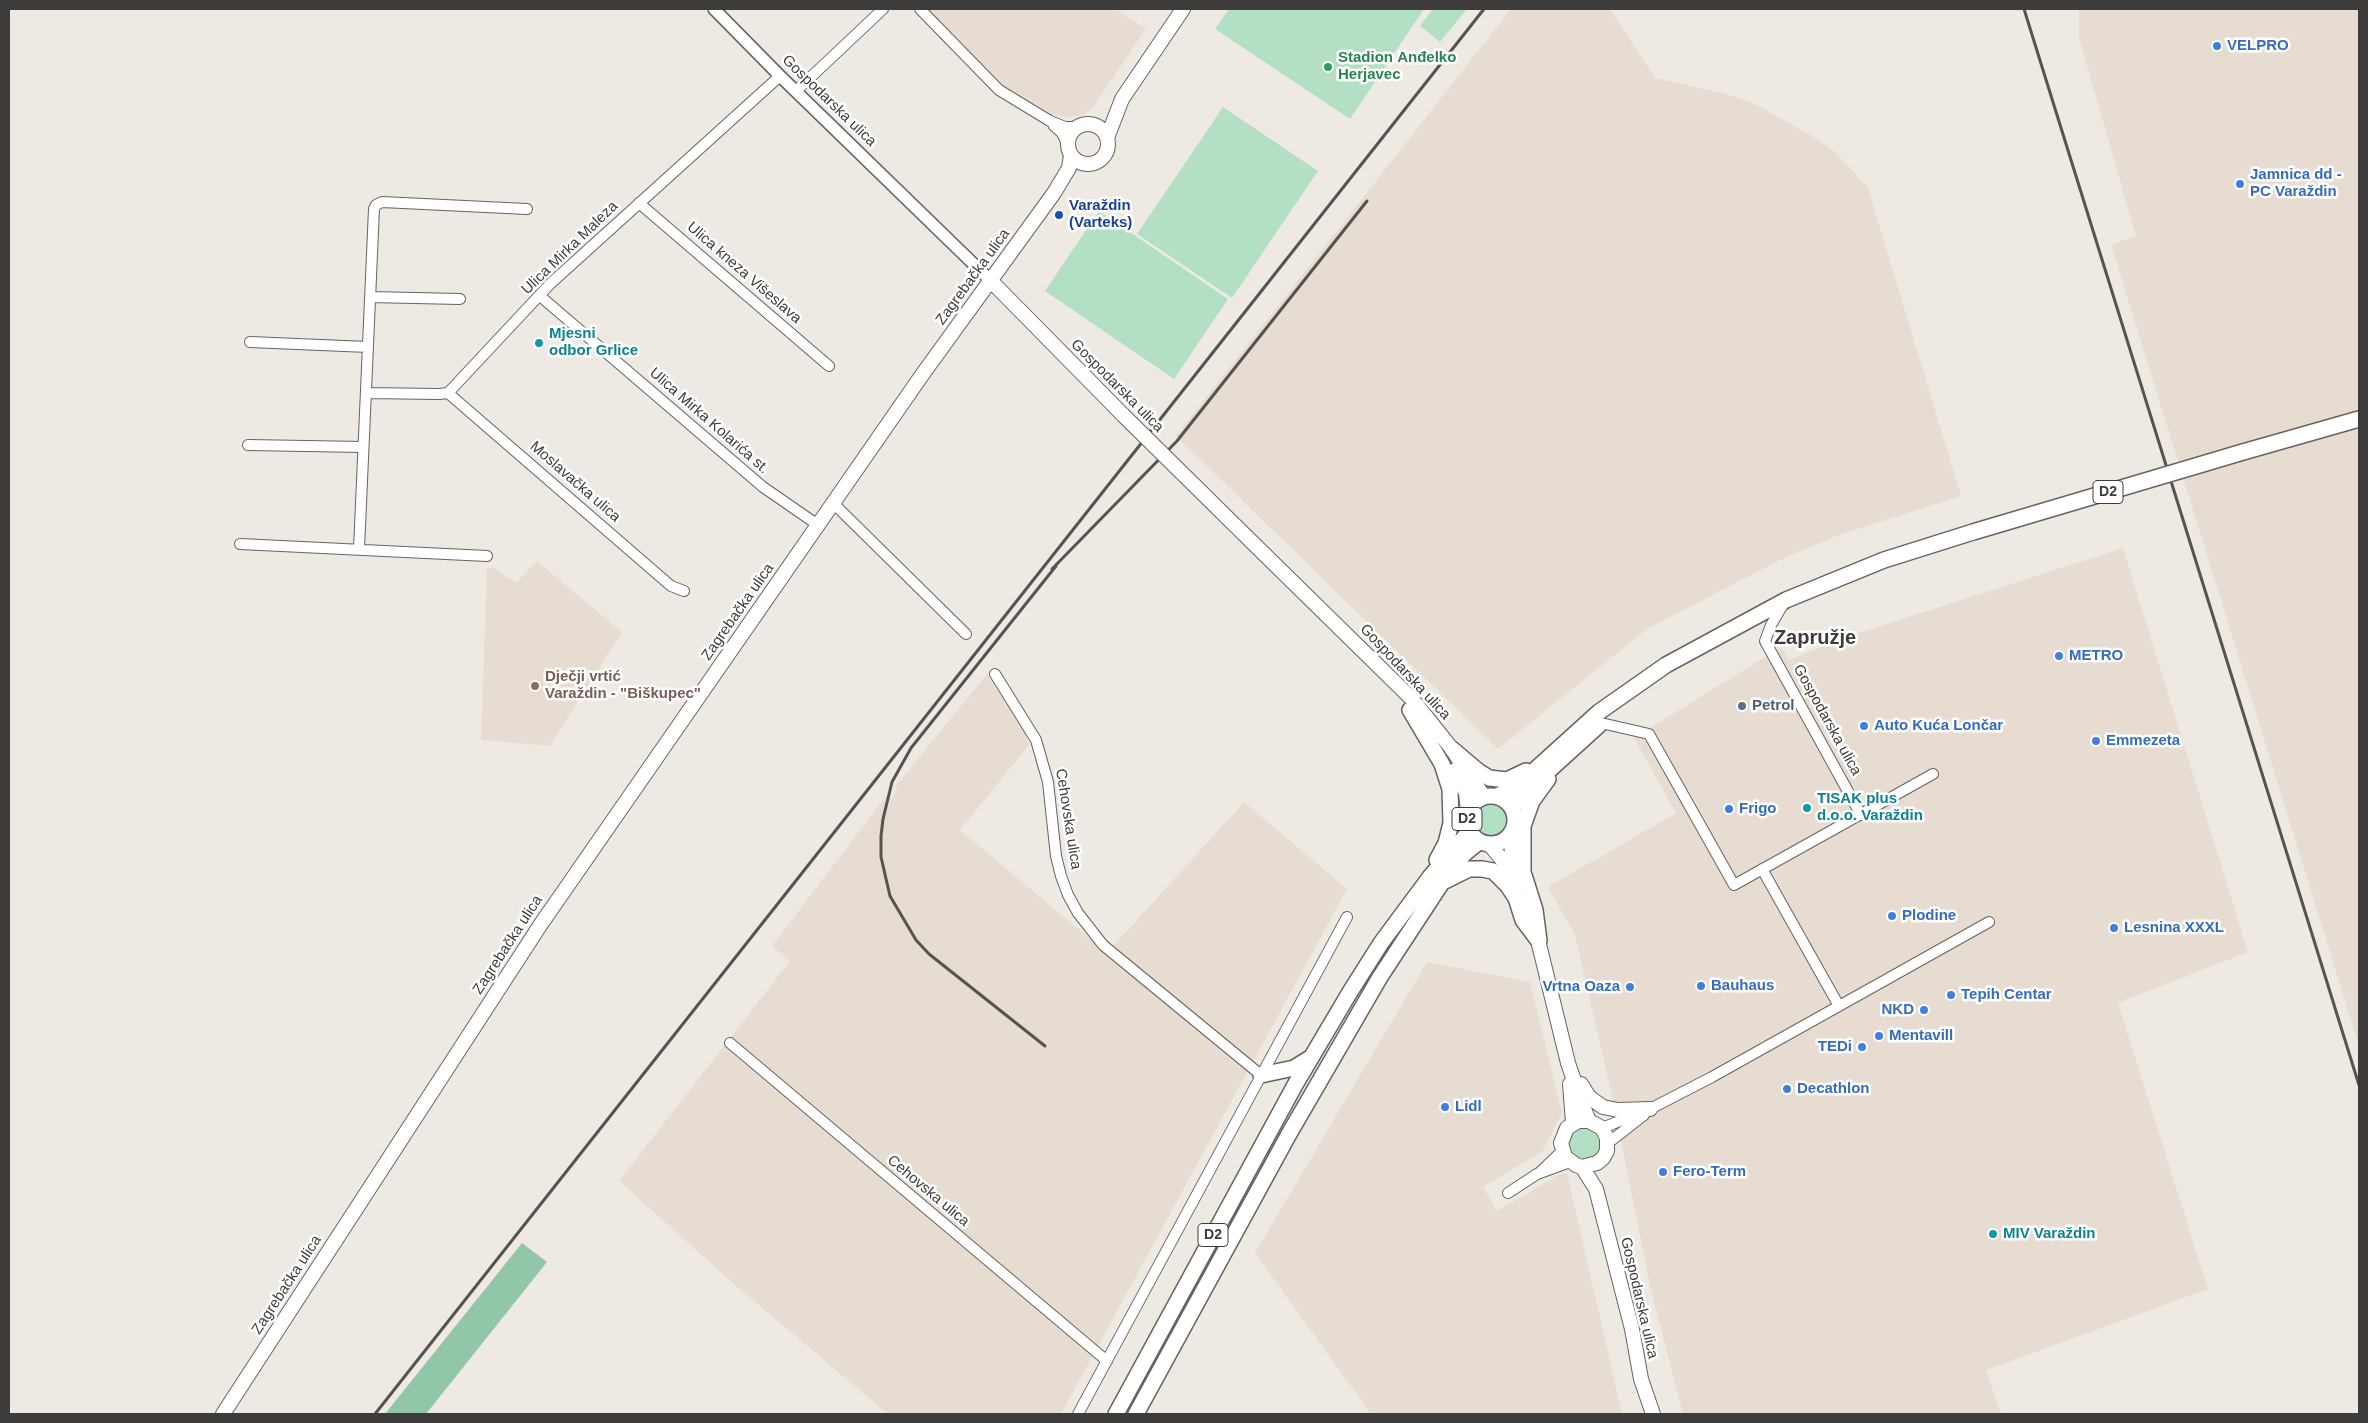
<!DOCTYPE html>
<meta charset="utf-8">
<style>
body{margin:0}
#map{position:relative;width:2368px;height:1423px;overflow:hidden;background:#efe9e4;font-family:Arial,sans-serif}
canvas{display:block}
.frame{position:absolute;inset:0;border:10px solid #3e3c3a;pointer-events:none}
</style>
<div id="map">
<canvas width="2368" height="1423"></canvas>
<div class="frame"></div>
</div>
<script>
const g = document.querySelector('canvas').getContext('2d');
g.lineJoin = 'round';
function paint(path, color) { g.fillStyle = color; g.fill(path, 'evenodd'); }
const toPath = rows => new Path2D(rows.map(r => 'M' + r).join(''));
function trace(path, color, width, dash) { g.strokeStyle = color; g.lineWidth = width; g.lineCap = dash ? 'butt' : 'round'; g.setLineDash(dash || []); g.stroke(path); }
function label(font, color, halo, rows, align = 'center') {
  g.font = font + ' Arial,sans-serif'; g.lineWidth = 5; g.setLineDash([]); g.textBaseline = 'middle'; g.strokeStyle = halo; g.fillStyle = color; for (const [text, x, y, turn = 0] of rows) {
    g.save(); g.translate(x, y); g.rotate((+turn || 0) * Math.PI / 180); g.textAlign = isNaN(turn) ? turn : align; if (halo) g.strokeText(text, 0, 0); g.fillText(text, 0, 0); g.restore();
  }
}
const built = toPath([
 [926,9,1115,9,1146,29,1094,106,1083,115,1066,117,1046,114,1009,93],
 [1511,9,1610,9,1655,78,1723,93,1753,103,1809,134,1834,151,1850,168,1868,188,1961,496,1836,536,1782,559,1647,629,1498,749,1176,436],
 [2079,9,2359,9,2359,1046,2111,245,2136,236,2079,38],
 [2123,548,2248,952,2118,1003,2208,1289,1986,1370,2001,1414,1683,1414,1650,1286,1610,1087,1575,935,1548,887,1676,813,1634,738,1781,647,1789,660,1843,638],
 [537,561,622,632,550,746,481,740,487,567,496,569,516,583],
 [987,674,1025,733,1029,745,960,830,1107,953,1244,802,1347,889,1061,1414,888,1414,735,1285,619,1181,790,961,772,946,886,796,893,798,898,783],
 [1427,962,1530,982,1562,1113,1542,1152,1483,1187,1497,1211,1558,1175,1567,1173,1622,1414,1371,1414,1255,1253]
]);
const green = toPath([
 [1229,9,1424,9,1350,119,1215,29],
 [1433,9,1467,9,1440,42,1420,26],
 [1223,107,1318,171,1232,298,1137,234],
 [1099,211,1228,299,1174,379,1045,291],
 '1471 820a19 19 0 1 1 38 0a19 19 0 1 1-38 0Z',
 '1568 1144a17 17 0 1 1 34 0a17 17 0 1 1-34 0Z'
]);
const forest = toPath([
 [522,1243,547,1262,426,1414,385,1414]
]);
const minor = toPath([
 [920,9,999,90,1050,121,1065,127,1078,127],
 [796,91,883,9],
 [1054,126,1062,133,1068,146],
 [639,203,829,366],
 [540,296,763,487,818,525],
 [370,297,460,299],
 [250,342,368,347],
 [366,393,439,394,448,393,550,284,780,76],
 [448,393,671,586,684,591],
 [248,445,363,447],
 [833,503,966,634],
 [240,544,487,556],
 [359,549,374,209,376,205,382,202,527,209],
 [1784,603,1771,625,1765,641,1861,815],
 [995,674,1036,740,1048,782,1056,856,1061,876,1068,895,1078,913,1103,945,1261,1075],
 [1601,723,1649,734,1734,885,1933,774],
 [1839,1006,1989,922],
 [730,1043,1107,1361],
 [1602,1128,1650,1109,1712,1077,1839,1006,1762,869],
 [1608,1143,1644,1115],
 [1538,1174,1562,1151],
 [1508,1193,1537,1174,1570,1162],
 [1078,1414,1347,917]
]);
const tertiary = toPath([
 [714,9,780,76,990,280]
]);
const secondary = toPath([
 '1068 144a20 20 0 1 1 40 0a20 20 0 1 1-40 0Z',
 [1107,138,1122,99,1183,9],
 [990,280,1123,415],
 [1257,547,1413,700,1452,749,1484,797],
 [1455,770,1466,793,1468,811],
 [1511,835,1512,858,1521,885],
 [1490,845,1504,862,1510,874],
 [1536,932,1568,1063,1581,1101,1589,1121,1602,1128,1607,1138,1607,1151,1603,1158,1597,1163,1582,1167,1576,1165,1565,1157,1561,1143,1567,1128,1578,1121,1589,1121],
 [1570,1084,1573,1123],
 [1581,1084,1589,1097,1603,1107,1618,1110,1650,1109],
 [1582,1167,1596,1189,1632,1329,1641,1379,1653,1414],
 [223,1414,541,924,922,375,1054,193,1069,168,1071,155]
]);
const primary = toPath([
 [2243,452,2359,419],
 [1410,710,1442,764,1450,789,1451,823,1446,843,1437,860],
 [1452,749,1478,771,1489,778,1507,780,1526,771],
 '1467 820a24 24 0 1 1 48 0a24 24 0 1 1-48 0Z',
 [1497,796,1516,787,1599,712,1666,665,1786,600,1884,560,1973,532],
 [1512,808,1523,794,1599,725],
 [1445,881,1469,869,1482,869,1493,871,1508,886,1516,898,1523,920,1538,940],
 [1539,941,1535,910,1523,872,1523,826,1532,801,1548,779],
 [1261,1075,1294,1068,1310,1058],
 [1116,1414,1295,1085,1350,992,1381,943,1430,877,1469,832],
 [1136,1414,1289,1134,1380,977,1441,884,1464,854,1479,842]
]);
const rail = toPath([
 [2024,9,2359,1085],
 [1052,569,1177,441,1367,201],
 [1045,1046,929,954,916,940,890,896,881,857,881,836,883,819,892,782,911,748,1056,566],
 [375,1414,1484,9]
]);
const secondaryBridge = toPath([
 [1123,415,1257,547]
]);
const primaryBridge = toPath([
 [1973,532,2243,452]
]);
const markers = [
 [2217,46,5,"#3f7fe0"],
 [1328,67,5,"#2e9e5b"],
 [2240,184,5,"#3f7fe0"],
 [1059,215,5,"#1a4fb4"],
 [539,343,5,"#0f9aa8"],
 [2059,656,5,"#3f7fe0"],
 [535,686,5,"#8d6e63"],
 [1742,706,5,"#5c6f8a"],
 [1864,726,5,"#3f7fe0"],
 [2096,741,5,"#3f7fe0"],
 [1807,808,5,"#0f9aa8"],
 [1729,809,5,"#3f7fe0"],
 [1892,916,5,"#3f7fe0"],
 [2114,928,5,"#3f7fe0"],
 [1701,986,5,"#3f7fe0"],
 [1630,987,5,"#3f7fe0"],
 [1951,995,5,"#3f7fe0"],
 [1924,1010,5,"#3f7fe0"],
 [1879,1036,5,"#3f7fe0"],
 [1862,1047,5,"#3f7fe0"],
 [1787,1089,5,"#3f7fe0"],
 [1445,1107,5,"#3f7fe0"],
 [1663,1172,5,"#3f7fe0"],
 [1993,1234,5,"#0f9aa8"]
];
const shields = [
 [2108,492,30],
 [1467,819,30],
 [1213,1235,30]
];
const shieldNames = [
 ["D2",2108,492],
 ["D2",1467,819],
 ["D2",1213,1235]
];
const shopNames = [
 ["VELPRO",2227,46],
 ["Jamnica dd -",2250,175],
 ["PC Varaždin",2250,192],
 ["METRO",2069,656],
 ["Auto Kuća Lončar",1874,726],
 ["Emmezeta",2106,741],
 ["Frigo",1739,809],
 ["Plodine",1902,916],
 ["Lesnina XXXL",2124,928],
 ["Bauhaus",1711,986],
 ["Vrtna Oaza",1620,987,"right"],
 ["Tepih Centar",1961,995],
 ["NKD",1914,1010,"right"],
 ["Mentavill",1889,1036],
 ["TEDi",1852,1047,"right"],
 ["Decathlon",1797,1089],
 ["Lidl",1455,1107],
 ["Fero-Term",1673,1172]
];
const leisureNames = [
 ["Stadion Anđelko",1338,58],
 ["Herjavec",1338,75]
];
const streetNames = [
 ["Gospodarska ulica",829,101,44],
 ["Ulica Mirka Maleza",570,248,-44],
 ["Ulica kneza Višeslava",744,273,41],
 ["Zagrebačka ulica",973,277,-54],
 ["Gospodarska ulica",1117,386,45],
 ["Ulica Mirka Kolarića st.",709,421,41],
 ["Moslavačka ulica",575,482,41],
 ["Zagrebačka ulica",738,612,-55],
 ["Gospodarska ulica",1405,672,47],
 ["Gospodarska ulica",1827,720,61],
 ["Cehovska ulica",1068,819,81],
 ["Zagrebačka ulica",508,945,-57],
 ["Cehovska ulica",928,1191,40],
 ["Zagrebačka ulica",287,1285,-57],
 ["Gospodarska ulica",1639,1298,77]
];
const transitNames = [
 ["Varaždin",1069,206],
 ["(Varteks)",1069,223]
];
const cultureNames = [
 ["Mjesni",549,334],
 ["odbor Grlice",549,351],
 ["TISAK plus",1817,799],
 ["d.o.o. Varaždin",1817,816],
 ["MIV Varaždin",2003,1234]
];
const educationNames = [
 ["Dječji vrtić",545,677],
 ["Varaždin - \"Biškupec\"",545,694]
];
const serviceNames = [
 ["Petrol",1752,706]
];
const districtNames = [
 ["Zapružje",1815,638]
];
paint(built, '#e7dcd1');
paint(green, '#b3e0c5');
paint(forest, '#92c6a8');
trace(minor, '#68635e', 12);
trace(tertiary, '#68635e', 14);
trace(secondary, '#68635e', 16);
trace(primary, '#68635e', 18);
trace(minor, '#fff', 10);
trace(tertiary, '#fff', 11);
trace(secondary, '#fff', 14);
trace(primary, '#fff', 15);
trace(rail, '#565451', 3);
trace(secondaryBridge, '#68635e', 16, []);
trace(primaryBridge, '#68635e', 18, []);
trace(secondaryBridge, '#fff', 14);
trace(primaryBridge, '#fff', 15);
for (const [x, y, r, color] of markers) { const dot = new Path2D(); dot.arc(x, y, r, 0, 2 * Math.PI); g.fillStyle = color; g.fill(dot); trace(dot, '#fff', 2); }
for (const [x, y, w] of shields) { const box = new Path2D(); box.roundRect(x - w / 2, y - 11.5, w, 23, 4); g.fillStyle = '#fff'; g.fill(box); trace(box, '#3e3c3a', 1); }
label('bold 14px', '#3e3c3a', null, shieldNames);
label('bold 15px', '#366cbe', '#fff', shopNames, 'left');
label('bold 15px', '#27864d', '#fff', leisureNames, 'left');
label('15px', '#3e3c3a', '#fff', streetNames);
label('bold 15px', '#164399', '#fff', transitNames, 'left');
label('bold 15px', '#0d838f', '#fff', cultureNames, 'left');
label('bold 15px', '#785e54', '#fff', educationNames, 'left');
label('bold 15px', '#4e5e75', '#fff', serviceNames, 'left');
label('bold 20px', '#3e3c3a', '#fff', districtNames);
</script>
